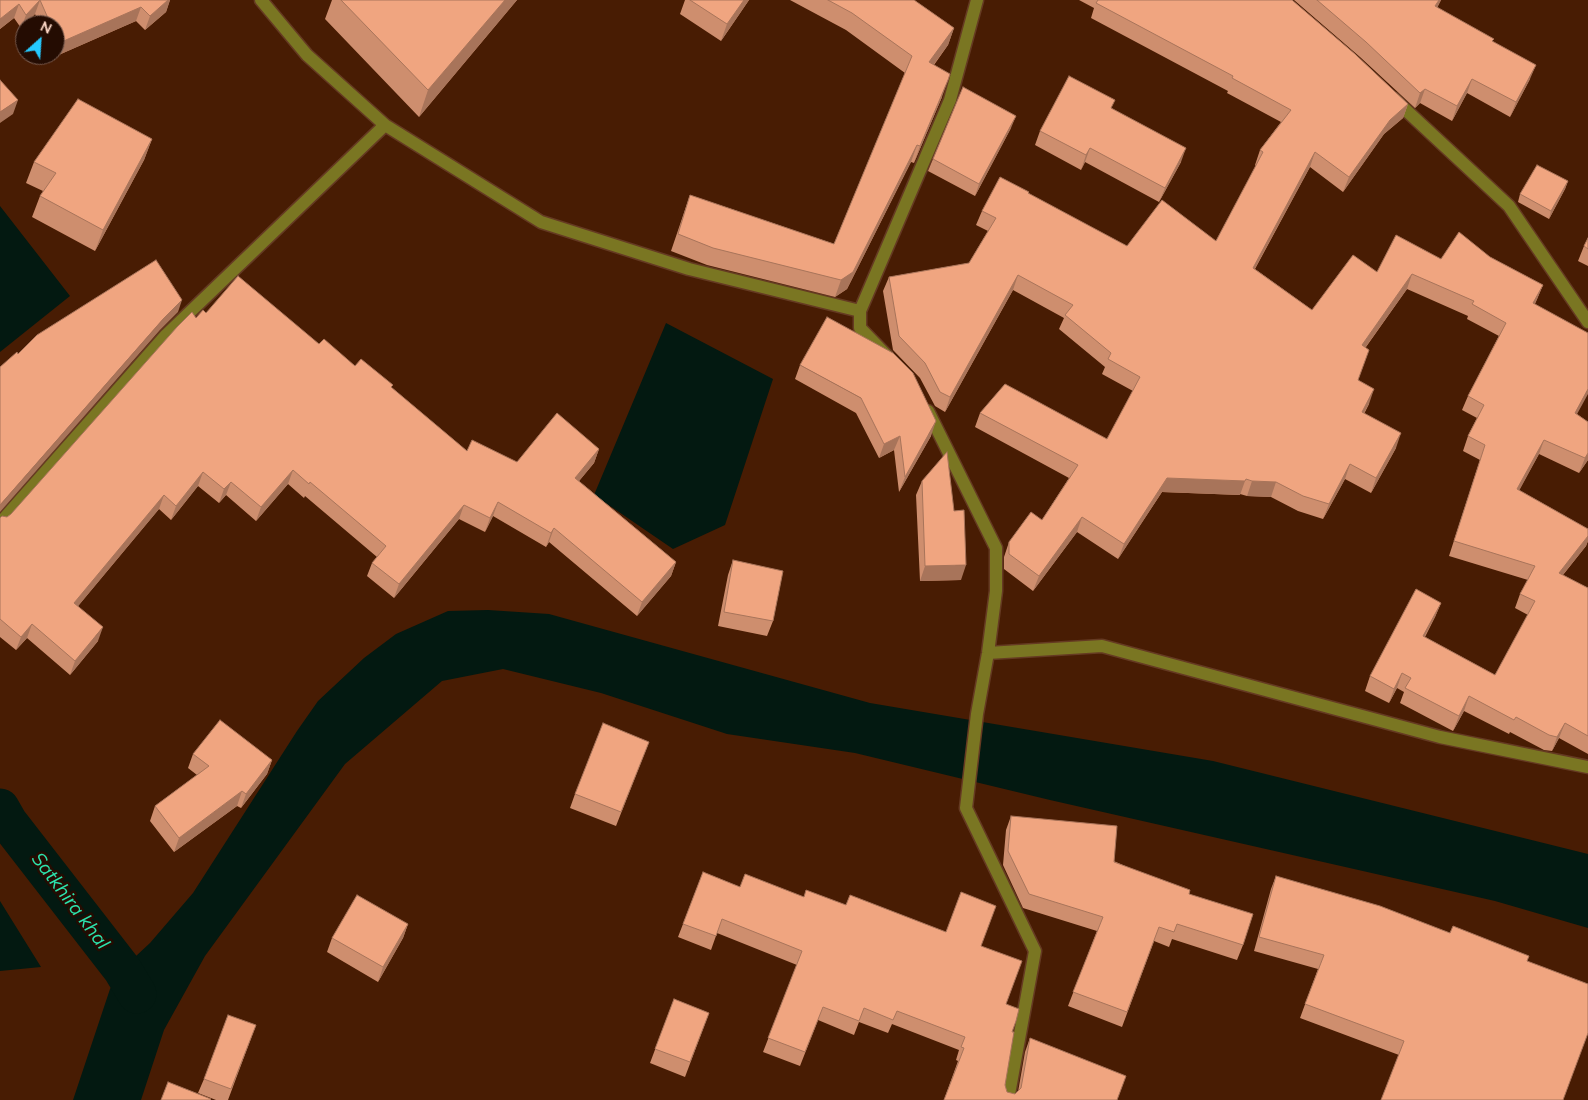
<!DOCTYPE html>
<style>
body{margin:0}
#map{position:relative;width:1588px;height:1100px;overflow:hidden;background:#481c03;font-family:Mulish,sans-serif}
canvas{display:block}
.north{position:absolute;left:15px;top:15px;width:50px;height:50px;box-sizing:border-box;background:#240c02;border:1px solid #7a5d50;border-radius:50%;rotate:26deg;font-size:14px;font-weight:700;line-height:20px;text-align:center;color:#fcd7c6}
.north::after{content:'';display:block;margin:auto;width:18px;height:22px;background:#25c9fe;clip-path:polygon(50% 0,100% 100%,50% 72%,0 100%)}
</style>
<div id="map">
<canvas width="1588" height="1100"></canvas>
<div class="north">N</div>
</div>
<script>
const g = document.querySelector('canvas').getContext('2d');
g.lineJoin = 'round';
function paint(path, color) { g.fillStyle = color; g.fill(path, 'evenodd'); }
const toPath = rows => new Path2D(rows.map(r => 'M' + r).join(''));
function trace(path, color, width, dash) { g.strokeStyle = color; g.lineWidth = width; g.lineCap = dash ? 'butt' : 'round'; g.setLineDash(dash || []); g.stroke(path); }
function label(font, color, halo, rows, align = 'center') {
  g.font = font + ' Mulish,sans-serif'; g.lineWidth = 5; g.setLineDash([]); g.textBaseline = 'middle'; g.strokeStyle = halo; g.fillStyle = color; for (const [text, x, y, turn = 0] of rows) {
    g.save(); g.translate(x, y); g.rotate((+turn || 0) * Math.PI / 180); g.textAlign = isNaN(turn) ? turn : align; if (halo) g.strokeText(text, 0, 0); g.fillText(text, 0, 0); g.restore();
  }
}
const water = toPath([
 [0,206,70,296,0,352],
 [666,323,773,379,725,525,673,549,594,495],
 [488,610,549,614,870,703,1213,761,1588,854,1588,928,1495,901,1050,800,855,753,727,734,601,693,503,669,442,681,345,764,205,956,164,1030,141,1100,73,1100,110,989,122,969,150,943,193,893,297,731,318,701,364,658,396,634,448,611],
 [0,901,41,967,0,971]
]);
const canal = toPath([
 [0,808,8,822,122,969,137,994]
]);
const minor = toPath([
 [261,0,307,55,385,125],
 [1394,99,1509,206,1588,322],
 [887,356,860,328,860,311,950,100,977,0],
 [928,411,996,548,996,591,988,653,977,714,966,808,1035,951,1008,1100],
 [0,523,166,335,385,125,541,222,689,269,860,311],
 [988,653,1102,646,1440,737,1588,767]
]);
const wall = toPath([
 [0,0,170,0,166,12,145,30,136,21,54,57,53,55,55,55,55,25,40,25,35,14,21,28,14,18,0,29],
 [332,0,517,0,419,117,325,19],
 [685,0,749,0,721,41,680,14],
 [790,0,914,0,954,28,948,45,934,65,942,97,914,163,911,162,847,289,835,297,707,265,671,251,690,195,834,244,905,73,846,30],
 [1079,0,1292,0,1408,104,1403,118,1384,134,1343,192,1310,167,1255,269,1312,310,1377,272,1441,259,1490,257,1543,285,1535,304,1577,414,1588,422,1588,460,1579,473,1539,454,1519,490,1588,529,1588,541,1586,546,1563,575,1588,588,1588,754,1559,738,1552,751,1544,750,1510,732,1509,734,1464,711,1453,731,1400,703,1404,692,1397,688,1389,703,1365,691,1370,676,1441,603,1435,617,1425,637,1495,675,1528,615,1515,608,1520,594,1528,580,1449,556,1480,460,1463,451,1468,436,1477,418,1462,410,1468,396,1499,336,1467,319,1468,316,1407,289,1366,347,1358,380,1369,404,1364,414,1396,448,1371,493,1345,479,1323,519,1298,511,1271,497,1247,496,1240,494,1240,495,1162,492,1118,559,1077,532,1033,591,1004,569,1004,557,1009,542,1042,520,1069,478,975,427,980,413,1107,439,1133,391,1102,374,1105,367,1059,329,1064,318,1013,290,945,412,935,406,920,378,893,350,883,291,889,277,969,263,988,231,976,225,982,211,1028,194,1127,246,1216,241,1256,166,1255,165,1260,150,1281,122,1227,93,1228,91,1091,18,1094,8],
 [1294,0,1441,0,1437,8,1493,42,1530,79,1510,117,1467,93,1452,121,1420,103,1415,108,1360,57],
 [1112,109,1181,162,1159,202,1085,162,1081,170,1035,145,1040,131],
 [1011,128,975,196,928,171,933,159],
 [152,139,144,160,95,251,32,217,40,196,43,191,26,183,34,162],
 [1568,181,1565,189,1549,219,1518,202,1520,194],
 [1588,238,1588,266,1578,261,1584,246],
 [206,313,319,344,392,388,467,451,517,462,599,449,594,463,579,481,676,562,671,576,637,616,549,542,546,547,493,516,485,532,459,519,394,598,367,576,372,563,377,557,305,496,304,498,288,484,256,521,226,495,219,503,198,486,171,520,159,509,78,606,98,641,70,675,27,638,16,650,0,637,0,518,7,517,11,514,196,318],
 [800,365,931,436,899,492,894,450,879,458,856,413,795,379],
 [922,481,961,580,920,581,916,495],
 [733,560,773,621,767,636,718,626,728,575],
 [649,742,616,826,570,808,575,794],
 [193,754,272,760,267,774,241,808,237,806,174,852,150,821,155,806,197,775,188,768],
 [1011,816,1189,894,1243,945,1237,960,1172,939,1169,947,1154,941,1122,1027,1068,1006,1097,931,1023,908,1003,865,1006,830],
 [703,872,740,887,804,897,846,905,981,946,1006,1004,1013,1032,1005,1085,1007,1092,1015,1094,1018,1092,1025,1052,1030,1038,1117,1100,944,1100,958,1061,956,1060,959,1050,892,1024,888,1033,859,1022,854,1035,818,1020,800,1066,763,1052,797,965,717,933,711,950,678,937],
 [1276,876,1450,933,1399,1055,1300,1018,1318,969,1254,951,1271,889],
 [408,924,403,938,378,982,327,952,332,938],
 [674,999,709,1013,685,1077,650,1063],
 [256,1025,228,1100,216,1100,198,1093,204,1079]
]);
const shadedWall = toPath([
 [40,0,35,14,21,28,26,15],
 [168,0,170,0,166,12,145,30,150,16],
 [505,0,517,0,419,117,428,90],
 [744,0,749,0,721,41,727,24],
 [1439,0,1441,0,1430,21,1435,6],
 [19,4,14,18,0,29,0,19],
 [141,7,136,21,54,57,59,43],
 [954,28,948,45,923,79,929,62],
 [1536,65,1530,79,1510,117,1516,102],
 [1472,79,1467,93,1452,121,1457,106],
 [948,80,942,97,914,163,920,146],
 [1425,89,1420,103,1415,108,1420,93],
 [18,100,13,114,0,123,0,112],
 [1408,104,1403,118,1384,134,1343,192,1349,177,1390,120],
 [1016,116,1011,128,975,196,979,184],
 [152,139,144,160,95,251,103,230],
 [917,145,911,162,847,289,835,297,841,280],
 [1090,148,1085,162,1081,170,1086,155],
 [1186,148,1181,162,1159,202,1165,188],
 [1315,152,1310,167,1247,283,1253,268],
 [1568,181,1565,189,1549,219,1551,211],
 [1412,274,1407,289,1357,359,1362,345],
 [1018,275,1013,290,945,412,950,397],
 [1543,285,1537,299,1527,318,1533,303],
 [182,300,178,312,160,330,0,512,0,505,164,318],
 [1374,389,1369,404,1356,427,1362,412],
 [1588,389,1588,394,1570,427,1575,413],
 [936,421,931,436,899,492,905,477],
 [1401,433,1396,448,1371,493,1376,478],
 [900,436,894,450,879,458,884,444],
 [1544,440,1539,454,1512,504,1517,489],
 [599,449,594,463,570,492,575,478],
 [1588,453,1588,460,1579,473,1585,458],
 [1350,464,1345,479,1323,519,1329,504],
 [293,470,288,484,256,521,261,507],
 [203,472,198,486,171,520,176,506],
 [1167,478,1245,481,1240,495,1162,492,1118,559,1124,544],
 [1252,481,1276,482,1271,497,1247,496],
 [231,482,226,495,219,503,224,489],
 [164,495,159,509,69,617,74,603],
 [498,502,493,516,485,532,490,518],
 [464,505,459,519,394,598,399,584],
 [1082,517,1077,532,1033,591,1039,576],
 [554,528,549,542,546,547,551,533],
 [1588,536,1588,541,1586,546,1553,587,1559,573],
 [676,562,671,576,637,616,642,602],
 [966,565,961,580,920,581,925,566],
 [1441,603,1435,617,1417,650,1423,636],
 [32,624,27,638,16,650,21,637],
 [103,627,98,641,70,675,75,661],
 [1402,673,1397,688,1389,703,1394,689],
 [1469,696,1464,711,1453,731,1459,716],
 [1565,723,1559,738,1552,751,1557,737],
 [272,760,267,774,241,808,246,794],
 [242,791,237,806,174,852,179,838],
 [408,924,403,938,378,982,383,967]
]);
const building = toPath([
 [0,0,168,0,150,16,141,7,59,43,55,33,55,25,51,25,40,0,26,15,19,4,0,19,0,0],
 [341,0,505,0,428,90,341,0],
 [690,0,744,0,727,24,690,0],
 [828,0,914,0,954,28,929,62,950,74,948,80,920,146,917,145,853,272,841,280,713,248,678,234,690,195,834,244,912,56,852,13,828,0],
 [1098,0,1292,0,1355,54,1408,104,1390,120,1349,177,1315,152,1253,268,1312,310,1353,255,1377,272,1396,235,1441,259,1459,232,1490,257,1543,285,1533,303,1588,333,1588,389,1575,413,1588,422,1588,453,1585,458,1544,440,1517,489,1588,529,1588,536,1559,573,1588,588,1588,736,1565,723,1557,737,1549,735,1516,717,1514,720,1469,696,1459,716,1405,688,1411,678,1402,673,1394,689,1370,676,1416,589,1441,603,1423,636,1495,675,1535,601,1520,594,1535,566,1454,541,1485,445,1468,436,1484,405,1468,396,1506,323,1472,304,1474,301,1412,274,1362,345,1369,350,1358,380,1374,389,1362,412,1401,433,1376,478,1350,464,1329,504,1303,496,1276,482,1252,481,1246,479,1245,481,1167,478,1124,544,1082,517,1039,576,1009,554,1009,542,1031,512,1042,520,1078,465,980,413,1005,384,1107,439,1140,377,1108,359,1111,353,1065,315,1073,305,1018,275,950,397,940,392,925,363,899,336,889,277,969,263,996,218,982,211,1000,177,1029,192,1028,193,1127,246,1162,200,1216,241,1263,152,1260,150,1291,110,1232,78,1233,76,1096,3,1098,0],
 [1317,0,1439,0,1435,6,1494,39,1492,41,1536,65,1516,102,1472,79,1457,106,1425,89,1420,93,1366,42,1317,0],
 [1069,76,1115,100,1111,108,1186,148,1165,188,1090,148,1086,155,1040,131,1069,76],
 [0,80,18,100,0,112,0,80],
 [963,87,1016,116,979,184,933,159,963,87],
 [78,99,152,139,103,230,40,196,56,173,34,162,78,99],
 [1537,165,1568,181,1551,211,1520,194,1537,165],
 [1588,238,1588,249,1584,246,1588,238],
 [156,260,182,300,164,318,0,505,0,367,17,352,18,354,37,335,156,260],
 [238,276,319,344,324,339,355,366,361,359,393,385,391,387,467,451,472,440,517,462,557,413,599,449,575,478,676,562,642,602,554,528,551,533,498,502,490,518,464,505,399,584,372,563,386,546,310,482,309,484,293,470,261,507,231,482,224,489,203,472,176,506,164,495,74,603,103,627,75,661,32,624,21,637,0,619,0,518,2,516,7,517,11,514,177,327,192,312,196,318,203,310,206,313,238,276],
 [827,317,893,353,913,373,936,421,905,477,900,436,884,444,861,398,800,365,827,317],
 [947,452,954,511,964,510,966,565,925,566,922,481,947,452],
 [733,560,783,571,773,621,724,612,733,560],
 [220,720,272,760,246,794,242,791,179,838,155,806,209,766,193,754,220,720],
 [603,723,649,742,621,812,575,794,603,723],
 [1011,816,1117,826,1114,862,1190,890,1189,894,1253,914,1243,945,1177,924,1174,932,1159,927,1127,1012,1073,992,1103,917,1029,894,1008,851,1011,816],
 [703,872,740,887,745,874,804,897,806,890,846,905,850,895,946,932,961,892,996,906,981,946,1022,961,1006,1004,1019,1009,1016,1021,1012,1032,1014,1032,1005,1085,1007,1092,1015,1094,1021,1088,1030,1038,1126,1076,1117,1100,944,1100,964,1048,961,1047,965,1037,897,1011,893,1020,864,1008,859,1021,823,1007,805,1052,768,1038,802,951,722,919,716,936,683,924,703,872],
 [1276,876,1380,906,1450,933,1453,926,1529,956,1527,961,1588,984,1588,1033,1563,1100,1381,1100,1404,1041,1305,1004,1324,955,1259,937,1276,876],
 [357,895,408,924,383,967,332,938,357,895],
 [674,999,709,1013,690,1062,655,1049,674,999],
 [228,1015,256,1025,231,1089,204,1079,228,1015],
 [168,1082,211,1099,210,1100,161,1100,168,1082]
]);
const waterNames = [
 ["Satkhira khal",70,901,53]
];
paint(water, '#031911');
trace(canal, '#031911', 39);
trace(minor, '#653a22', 15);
trace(minor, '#7a7622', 12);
paint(wall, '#ce8e6e');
paint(shadedWall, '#a8745a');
paint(building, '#f0a580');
trace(building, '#a8745a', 1);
label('italic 19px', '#2ce3ad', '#240c02', waterNames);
</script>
